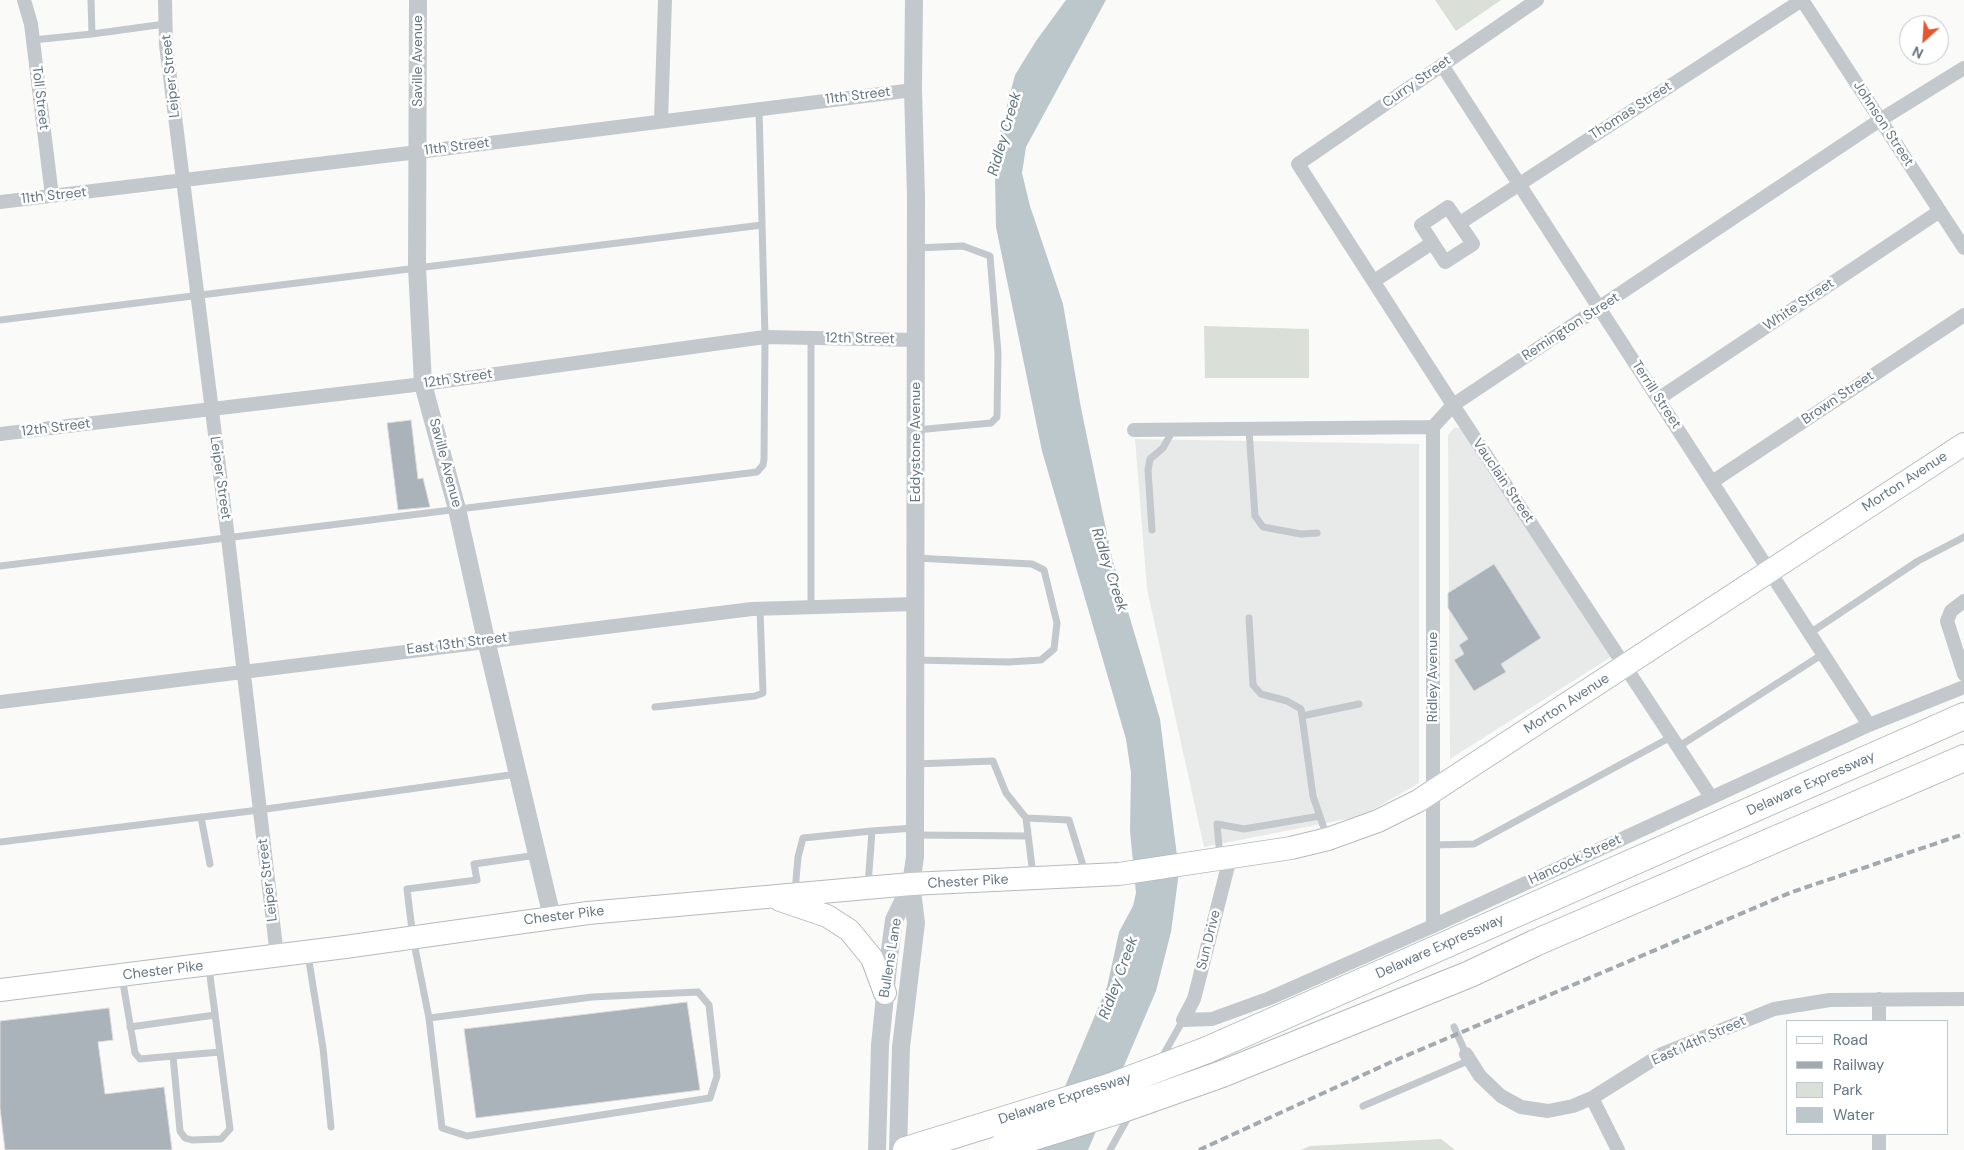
<!DOCTYPE html>
<style>
body{margin:0}
#map{position:relative;width:1964px;height:1150px;overflow:hidden;background:#fafaf8;font-family:"DM Sans",sans-serif}
canvas{display:block}
.legend{position:absolute;left:1786px;top:1020px;width:162px;height:115px;box-sizing:border-box;background:#fff;border:1px solid #c1c8cd;margin:0;padding:6px 9px;list-style:none;font-size:15px;color:#657683}
.legend li{display:flex;align-items:center;gap:10px;height:25px}
.legend b{width:25px;border:1px solid #c1c8cd}
.north{position:absolute;left:1899px;top:15px;width:50px;height:50px;box-sizing:border-box;background:#fff;border:1px solid #c1c8cd;border-radius:50%;rotate:206deg;font-size:14px;font-weight:700;line-height:20px;text-align:center;color:#657683}
.north::after{content:'';display:block;margin:auto;width:18px;height:22px;background:#e4572e;clip-path:polygon(50% 0,100% 100%,50% 72%,0 100%)}
</style>
<div id="map">
<canvas width="1964" height="1150"></canvas>
<ul class="legend">
<li><b style="height:6px;background:#fff"></b>Road</li>
<li><b style="height:6px;background:#a2aab0"></b>Railway</li>
<li><b style="height:14px;background:#dadfd7"></b>Park</li>
<li><b style="height:14px;background:#bbc7cb"></b>Water</li>
</ul>
<div class="north">N</div>
</div>
<script>
const g = document.querySelector('canvas').getContext('2d');
g.lineJoin = 'round';
function paint(path, color) { g.fillStyle = color; g.fill(path, 'evenodd'); }
const toPath = rows => new Path2D(rows.map(r => 'M' + r).join(''));
function trace(path, color, width, dash) { g.strokeStyle = color; g.lineWidth = width; g.lineCap = dash ? 'butt' : 'round'; g.setLineDash(dash || []); g.stroke(path); }
function label(font, color, halo, rows, align = 'center') {
  g.font = font + ' "DM Sans",sans-serif'; g.lineWidth = 5; g.setLineDash([]); g.textBaseline = 'middle'; g.strokeStyle = halo; g.fillStyle = color; for (const [text, x, y, turn = 0] of rows) {
    g.save(); g.translate(x, y); g.rotate((+turn || 0) * Math.PI / 180); g.textAlign = isNaN(turn) ? turn : align; if (halo) g.strokeText(text, 0, 0); g.fillText(text, 0, 0); g.restore();
  }
}
const built = toPath([
 [1454,428,1461,428,1611,657,1450,759,1448,435],
 [1135,439,1419,444,1419,783,1362,816,1204,847,1147,589]
]);
const green = toPath([
 [1435,0,1501,0,1456,31],
 [1204,326,1309,329,1309,378,1205,378],
 [1441,1139,1455,1150,1301,1150,1310,1146]
]);
const water = toPath([
 [1066,0,1106,0,1026,147,1022,173,1030,206,1063,304,1081,408,1112,558,1160,719,1179,872,1171,932,1156,991,1088,1150,1038,1150,1107,987,1119,932,1133,906,1136,893,1130,831,1131,773,1126,739,1042,451,996,227,995,177,1000,132,1015,75,1036,41]
]);
const building = toPath([
 [411,420,418,479,423,478,430,507,398,510,387,423,411,420],
 [1494,564,1541,638,1501,664,1506,672,1474,691,1454,660,1464,654,1459,645,1468,639,1448,608,1448,593,1494,564],
 [687,1002,700,1090,476,1118,464,1029,687,1002],
 [109,1008,113,1040,98,1042,105,1094,164,1087,172,1150,5,1150,0,1108,0,1021,109,1008]
]);
const service = toPath([
 [91,0,92,34],
 [33,40,92,34,165,24],
 [0,320,762,225],
 [916,430,991,423,997,417,998,353,990,256,963,246,916,248],
 [1249,430,1255,516,1263,527,1301,534,1317,533],
 [1152,530,1148,470,1150,459,1163,448,1173,430],
 [915,558,1032,564,1044,570,1057,623,1054,649,1041,660,1008,662,915,660],
 [0,566,757,472,763,465,764,459,765,337,759,109],
 [811,607,811,338],
 [1249,618,1253,685,1261,694,1287,701,1301,709,1313,796,1327,837],
 [1810,633,1918,561,1964,537],
 [655,707,755,696,763,693,760,609],
 [1302,716,1359,704],
 [1678,747,1823,654],
 [915,764,993,761,1006,793,1026,818,1033,875],
 [201,817,210,864],
 [1026,818,1069,820,1085,872],
 [872,831,914,828],
 [915,835,1028,836],
 [0,842,259,810,517,774],
 [1433,845,1474,844,1671,737],
 [1220,857,1217,824,1244,829,1320,816],
 [795,891,798,857,803,838,872,831,868,885],
 [308,955,323,1048,331,1127],
 [122,977,135,1053,140,1059,173,1056,180,1131,185,1138,192,1140,221,1139,230,1129,209,968],
 [429,1018,592,997,698,992,709,1005,717,1076,710,1098,467,1136,442,1128,429,1018,413,938,407,889,477,880,474,864,537,855],
 [130,1027,215,1015],
 [1454,1027,1466,1054],
 [173,1056,220,1052],
 [1161,1059,1183,1020],
 [1363,1106,1470,1060],
 [1110,1150,1130,1114]
]);
const minor = toPath([
 [24,0,31,24,52,196],
 [165,0,166,45,228,538,277,956],
 [1537,0,1298,164,1453,405,1711,797],
 [1802,0,1964,248],
 [1442,65,1869,725],
 [661,121,665,0],
 [0,202,418,152,913,90],
 [1448,207,1473,244,1445,262,1421,225,1448,207],
 [1460,223,1802,0],
 [1374,281,1432,243],
 [1658,399,1940,211],
 [1433,427,1433,926],
 [1134,430,1433,427,1453,405,1880,120,1964,68],
 [0,434,423,384,765,337,916,340],
 [1712,482,1964,315],
 [1964,601,1951,611,1947,621,1964,674],
 [0,702,752,609,915,604],
 [1230,858,1194,999,1183,1020,1212,1019,1270,998,1433,926,1869,725,1964,687],
 [1879,1021,1879,999],
 [1466,1054,1480,1076,1501,1096,1521,1107,1548,1111,1573,1106,1592,1098,1662,1054,1774,1009,1830,1000,1964,999],
 [1592,1098,1618,1150],
 [1879,1150,1879,1134]
]);
const tertiary = toPath([
 [418,0,417,267,423,384,457,509,486,640,552,917],
 [877,1150,880,1045,889,957,894,920,911,885],
 [898,1150,901,1047,916,923,911,884,915,857,915,828,916,196,913,90,914,0]
]);
const primary = toPath([
 [780,900,827,916,849,930,872,958,885,993],
 [0,990,345,947,588,913,911,884,1119,874,1291,848,1328,839,1378,821,1418,801,1964,444]
]);
const motorway = toPath([
 [1207,1050,1964,716],
 [1222,1074,1470,974,1535,943,1964,758]
]);
const rail = toPath([
 [1199,1150,1389,1063,1792,892,1964,834]
]);
const motorwayBridge = toPath([
 [1002,1147,1123,1109,1222,1074],
 [906,1150,1109,1087,1207,1050]
]);
const streetNames = [
 ["Saville Avenue",418,61,-90],
 ["Leiper Street",171,76,-96],
 ["Curry Street",1417,82,-35],
 ["11th Street",858,96,-7],
 ["Toll Street",40,98,83],
 ["Thomas Street",1631,111,-33],
 ["Johnson Street",1883,124,57],
 ["11th Street",457,147,-7],
 ["11th Street",54,196,-6],
 ["White Street",1799,305,-34],
 ["Remington Street",1571,327,-33],
 ["12th Street",860,339,1],
 ["12th Street",458,379,-8],
 ["Terrill Street",1656,395,57],
 ["Brown Street",1838,398,-34],
 ["12th Street",56,428,-7],
 ["Eddystone Avenue",916,442,-90],
 ["Saville Avenue",445,463,75],
 ["Leiper Street",220,478,82],
 ["Vauclain Street",1503,481,56],
 ["Morton Avenue",1905,482,-33],
 ["East 13th Street",457,644,-7],
 ["Ridley Avenue",1433,677,-90],
 ["Morton Avenue",1567,704,-33],
 ["Delaware Expressway",1811,784,-24],
 ["Hancock Street",1575,860,-25],
 ["Leiper Street",268,880,-97],
 ["Chester Pike",968,882,-3],
 ["Chester Pike",564,916,-7],
 ["Sun Drive",1209,940,-76],
 ["Delaware Expressway",1440,947,-24],
 ["Bullens Lane",891,958,-81],
 ["Chester Pike",163,971,-7],
 ["East 14th Street",1699,1041,-24],
 ["Delaware Expressway",1065,1099,-18]
];
const waterNames = [
 ["Ridley Creek",1005,134,-74],
 ["Ridley Creek",1109,570,72],
 ["Ridley Creek",1119,978,-70]
];
paint(built, '#e8e9e9');
paint(green, '#dadfd7');
paint(water, '#bbc7cb');
paint(building, '#aab3b9');
trace(building, '#dcdcda', 1);
trace(primary, '#b5babe', 24);
trace(motorway, '#b4b9bd', 28);
trace(service, '#c3c8cc', 7);
trace(minor, '#c3c8cc', 14);
trace(tertiary, '#c3c8cc', 18);
trace(primary, '#fff', 22);
trace(motorway, '#fff', 26);
trace(rail, '#a2aab0', 4, [8, 4]);
trace(motorwayBridge, '#b4b9bd', 28, []);
trace(motorwayBridge, '#fff', 26);
label('14px', '#657683', '#fff', streetNames);
label('italic 15px', '#60757c', '#fff', waterNames);
</script>
